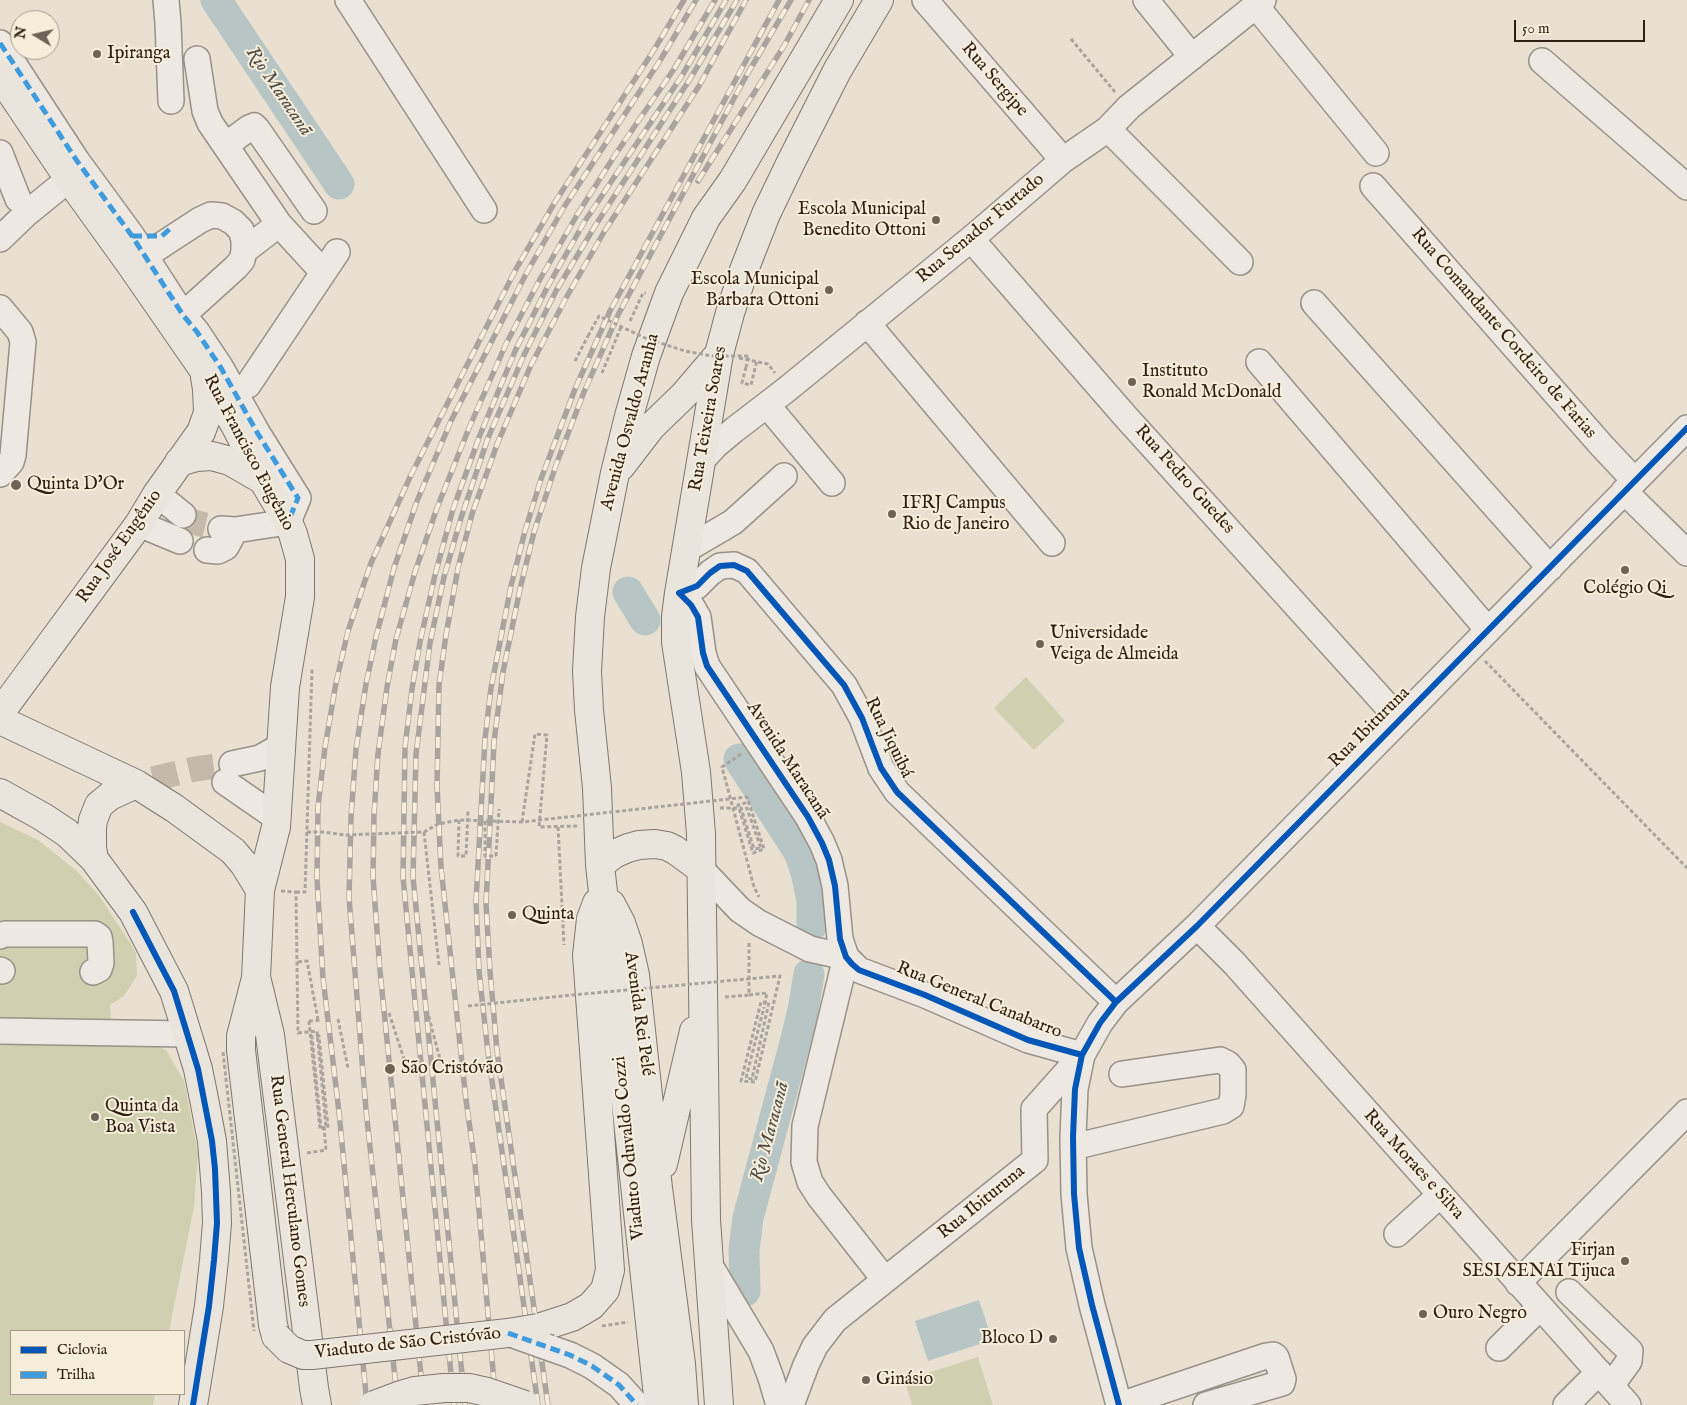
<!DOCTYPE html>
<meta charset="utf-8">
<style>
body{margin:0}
#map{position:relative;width:1687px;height:1405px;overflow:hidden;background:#e9e0d1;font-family:"IM FELL English",serif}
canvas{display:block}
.legend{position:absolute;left:10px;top:1330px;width:175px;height:65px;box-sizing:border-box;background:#f7eddb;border:1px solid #a79a8b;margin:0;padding:6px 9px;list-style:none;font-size:15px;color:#2e1e14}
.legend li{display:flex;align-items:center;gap:10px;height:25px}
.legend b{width:25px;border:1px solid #a79a8b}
.north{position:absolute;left:10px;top:10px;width:50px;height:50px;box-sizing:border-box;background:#f7eddb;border:1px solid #a79a8b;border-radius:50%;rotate:279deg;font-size:14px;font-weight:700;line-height:20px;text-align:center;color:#2e1e14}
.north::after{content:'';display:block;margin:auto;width:18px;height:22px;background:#6f6256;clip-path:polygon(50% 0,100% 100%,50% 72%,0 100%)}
.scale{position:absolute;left:1514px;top:20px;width:131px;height:22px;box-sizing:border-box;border:2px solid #2e1e14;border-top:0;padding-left:6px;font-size:15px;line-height:18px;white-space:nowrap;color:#2e1e14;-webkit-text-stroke:4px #f7eddb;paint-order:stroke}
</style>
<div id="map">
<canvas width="1687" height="1405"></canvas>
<ul class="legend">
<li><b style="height:6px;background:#0057b8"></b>Ciclovia</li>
<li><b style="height:6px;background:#3d9bde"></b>Trilha</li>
</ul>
<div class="north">N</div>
<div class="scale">50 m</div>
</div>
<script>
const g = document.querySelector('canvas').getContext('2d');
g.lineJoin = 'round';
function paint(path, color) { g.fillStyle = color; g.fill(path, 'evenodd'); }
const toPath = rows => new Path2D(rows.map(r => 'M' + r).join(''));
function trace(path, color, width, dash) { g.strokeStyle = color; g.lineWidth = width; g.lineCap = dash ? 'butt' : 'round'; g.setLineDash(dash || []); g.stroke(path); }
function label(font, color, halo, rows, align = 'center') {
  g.font = font + ' "IM FELL English",serif'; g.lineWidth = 4; g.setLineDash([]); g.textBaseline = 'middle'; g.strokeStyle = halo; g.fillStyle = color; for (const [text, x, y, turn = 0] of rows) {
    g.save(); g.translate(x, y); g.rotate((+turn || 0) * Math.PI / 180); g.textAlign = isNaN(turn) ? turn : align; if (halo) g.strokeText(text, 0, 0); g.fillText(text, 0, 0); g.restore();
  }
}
const green = toPath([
 [1026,677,1065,721,1034,750,994,708],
 [0,822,38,840,77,871,100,897,136,952,137,976,124,996,110,1005,112,1034,142,1039,166,1050,184,1081,198,1153,194,1207,169,1331,11,1331,11,1394,155,1394,153,1405,0,1405],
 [978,1357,993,1405,912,1405,905,1380]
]);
const water = toPath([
 [979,1300,992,1340,928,1361,915,1321]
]);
const river = toPath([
 [216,0,339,184],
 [628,592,645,620],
 [739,759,799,852,806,872,812,900,812,925],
 [745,1291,744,1250,748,1218,796,1039,803,1010,809,974]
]);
const minorTunnel = toPath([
 [183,515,193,522,221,529],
 [153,779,195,769,232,764]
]);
const path = toPath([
 [1071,39,1115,92],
 [630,321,643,293,646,293],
 [739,358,768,364,775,373],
 [575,361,588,336],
 [746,367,742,383,751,385,757,360],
 [602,373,621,327],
 [1485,661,1687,868],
 [741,754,722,767,754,887,759,897],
 [720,808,741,808,754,849],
 [459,820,458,856,466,856,468,811],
 [522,822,535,734,547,735,539,827,578,826],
 [558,827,564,945],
 [424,832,439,965],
 [496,856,499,809],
 [281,891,296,892,298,1033,317,1031,326,1127,321,1128],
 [296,892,305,892,312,669],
 [749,943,749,995,767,993,764,1007],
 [298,962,307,961,318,1020],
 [725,997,749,995],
 [427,1010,441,1063],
 [389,1013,406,1065],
 [338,1019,348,1068],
 [309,1021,322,1020],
 [307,1153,326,1150,324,1127],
 [602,1326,628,1322]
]);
const minor = toPath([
 [166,0,168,23,171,101],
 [348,0,484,210],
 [925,0,1063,160],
 [1146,0,1192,57],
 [1256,6,1376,153],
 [0,43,77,161,132,236,183,315,197,332,221,368,258,434,298,498,288,522,235,530,221,529],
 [197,59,205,111,210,123,279,224,244,251],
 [1542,61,1687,187],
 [1108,129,1240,262],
 [226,145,249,128,254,126,257,129,314,211],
 [0,153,18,199],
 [1373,186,1602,446,1634,480],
 [279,224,323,272],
 [0,239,26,214,69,179],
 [971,239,1125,416,1399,719],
 [131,265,200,220,211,215,222,216,233,222,241,230,244,240,244,251,242,260,236,267,173,324],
 [1314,303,1550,568],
 [0,308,20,332,23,342,13,455,11,462,0,474],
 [867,323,1052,543],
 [1259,362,1488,630],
 [248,385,337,252],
 [767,405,832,483],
 [701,461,716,445,734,430,786,390,971,239,1063,160,1108,129,1129,107,1263,0],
 [1624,491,1687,553],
 [157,494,183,515],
 [139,524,180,541],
 [687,549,733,522,784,476],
 [207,550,218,551,226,547,235,530],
 [232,764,260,758,281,746],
 [225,782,277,818],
 [701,869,740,910,759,923,810,949,846,957,859,970,925,995,1028,1040,1082,1055],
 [1197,926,1234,963,1628,1405],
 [0,936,5,934,95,934,99,937,100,942,101,963,99,969,93,972],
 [0,970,2,971],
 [0,1031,187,1034],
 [1082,1055,1075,1089,1073,1137,1074,1194,1079,1248,1092,1305,1119,1405],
 [1073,1147,1223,1111,1231,1106,1233,1095,1233,1070,1228,1064,1220,1060,1122,1074],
 [1397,1234,1440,1195],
 [709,1264,761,1351,771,1378,779,1405],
 [885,1280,819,1196,810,1182,804,1162,805,1126,846,957,840,939,835,886,829,860,822,843,808,817,707,666,703,653,698,617,691,605,679,593,697,586,710,573,720,566,734,565,747,571,844,685,862,718,881,768,897,792,1116,1002],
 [1518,1283,1687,1112],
 [1569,1292,1630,1351,1629,1361,1611,1386],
 [550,1348,570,1355,592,1366,619,1385,637,1405],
 [1499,1348,1540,1307],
 [791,1405,806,1365,815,1346,835,1320,1035,1160,1034,1109,1082,1055,1100,1023,1116,1002,1197,926,1687,428],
 [1120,1405,1266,1356,1273,1355,1276,1357,1283,1379,1282,1383,1206,1405],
 [1566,1405,1599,1372]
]);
const major = toPath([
 [0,76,69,179,131,265,203,369,235,425,263,480,288,522,293,534,300,559,300,597,285,687,276,827,260,890,256,978,241,1036,241,1050,273,1325,276,1336],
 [179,462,196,457,212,456,230,461,263,480],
 [621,466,651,427,684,395,719,354],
 [0,713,139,524,157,494,201,432,208,413,207,389,205,377],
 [0,720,136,784,174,808,233,851,244,864,260,890],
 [0,793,43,817,67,833,94,859,133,912,174,991,179,1007,198,1069,205,1104,212,1141,216,1192,217,1223,214,1260,209,1306,193,1405],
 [94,859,92,848,92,828,93,820,99,805,110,796,136,784],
 [600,865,614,854,628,848,639,845,655,844,667,846,675,850,701,869],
 [611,904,621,923,628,944,635,975,658,1188,681,1364,684,1405],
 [257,981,270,1035,314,1388,317,1405],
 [663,1164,694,1031],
 [538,1328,572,1317,591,1306,605,1290,610,1270,587,955,591,919,597,903],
 [659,1405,600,865,597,788,589,710,587,671,590,617,596,568,615,473,629,416,646,356,669,293,706,218,733,180,839,0],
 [719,1405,706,1220,701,834,696,772,676,642,676,616,679,593,719,354,730,313,744,270,766,214,791,162,837,71,879,0]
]);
const rail = toPath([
 [698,181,784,46,809,0],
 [367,1405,339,1112,323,978,317,879,318,807,325,747,336,683,348,631,371,563,411,475,516,269,555,202,652,53,684,0],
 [398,1405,366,1110,349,897,351,817,356,749,366,684,376,637,394,568,417,501,451,421,526,274,564,207,661,59,696,0],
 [424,1405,380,971,373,877,374,815,378,754,387,687,396,639,415,572,437,508,469,428,506,344,539,281,577,215,615,155,674,69,715,0],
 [454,1405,403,877,405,747,412,689,420,642,435,575,453,509,480,435,516,349,548,286,585,221,683,74,726,0],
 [465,1405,413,877,416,754,430,643,444,577,461,518,488,438,524,355,556,291,595,226,690,79,737,0],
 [496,1405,475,1165,466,1100,441,867,437,786,439,685,446,635,458,568,472,514,498,442,531,365,566,298,604,232,699,86,746,0],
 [538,1405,488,1053,479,971,476,901,485,739,491,688,511,586,525,531,541,479,575,389,610,311,779,0],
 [548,1405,497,1051,490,971,486,904,494,742,503,672,520,589,534,532,556,465,584,392,618,315,745,78,791,0]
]);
const pathBridge = toPath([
 [588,336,599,316,645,338,685,351,712,356,749,356,746,367],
 [485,821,485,856,496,856],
 [307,832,322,832,346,835,424,832,438,824,459,820,522,822,747,797,764,849,753,853,738,805,745,803,761,848,754,849],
 [468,1006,572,995,780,976,755,1082,741,1081,761,1002,769,1002,752,1079,746,1078,764,1007],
 [309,1021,320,1129,328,1128,319,1036,312,1037,321,1128],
 [223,1052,254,1331]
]);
const minorBridge = toPath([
 [508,1333,550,1348]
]);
const majorBridge = toPath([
 [276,1336,289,1349,303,1355,312,1355,508,1333,538,1328],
 [374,1405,398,1396,415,1391,444,1388,469,1388,487,1392,525,1405]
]);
const quiet = toPath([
 [0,43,77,161,132,236,183,315,197,332,221,368,258,434,298,498,288,522],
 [132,236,162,236,173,226],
 [508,1333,570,1355,592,1366,619,1385,637,1405]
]);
const cycleway = toPath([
 [133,912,174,991,198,1069,212,1141,215,1169,217,1223,214,1260,209,1306,193,1405],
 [1082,1055,1028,1040,925,995,859,970,852,964,846,957,840,939,835,886,829,860,822,843,808,817,707,666,703,653,698,617,691,605,679,593,697,586,710,573,720,566,734,565,747,571,844,685,862,718,881,768,897,792,1116,1002],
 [1119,1405,1092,1305,1079,1248,1074,1194,1073,1137,1075,1089,1082,1055,1100,1023,1116,1002,1197,926,1687,428]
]);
const markers = [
 [97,54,5,"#6f6256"],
 [936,220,5,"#6f6256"],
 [829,290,5,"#6f6256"],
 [1132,382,5,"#6f6256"],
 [16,485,6,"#6f6256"],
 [892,514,5,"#6f6256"],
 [1625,570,5,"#6f6256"],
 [1040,644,5,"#6f6256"],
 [512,915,5,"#6f6256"],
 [390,1069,6,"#6f6256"],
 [95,1117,5,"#6f6256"],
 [1625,1261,5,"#6f6256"],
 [1423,1314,5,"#6f6256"],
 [1053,1339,5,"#6f6256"],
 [866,1380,5,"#6f6256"]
];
const poiNames = [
 ["Ipiranga",107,54],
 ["Escola Municipal",926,210,"right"],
 ["Benedito Ottoni",926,231,"right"],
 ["Escola Municipal",819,280,"right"],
 ["Barbara Ottoni",819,301,"right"],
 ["Instituto",1142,372],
 ["Ronald McDonald",1142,393],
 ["Quinta D'Or",27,485],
 ["IFRJ Campus",902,504],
 ["Rio de Janeiro",902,525],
 ["Colégio Qi",1625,589,"center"],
 ["Universidade",1050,634],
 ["Veiga de Almeida",1050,655],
 ["Quinta",522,915],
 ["São Cristóvão",401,1069],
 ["Quinta da",105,1107],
 ["Boa Vista",105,1128],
 ["Firjan",1615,1251,"right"],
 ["SESI/SENAI Tijuca",1615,1272,"right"],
 ["Ouro Negro",1433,1314],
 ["Bloco D",1043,1339,"right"],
 ["Ginásio",876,1380]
];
const streetNames = [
 ["Rua Sergipe",994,80,49],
 ["Rua Senador Furtado",981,229,-40],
 ["Rua Comandante Cordeiro de Farias",1503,334,49],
 ["Rua Teixeira Soares",709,419,-80],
 ["Avenida Osvaldo Aranha",631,422,-75],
 ["Rua Francisco Eugênio",248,453,62],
 ["Rua Pedro Guedes",1184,480,48],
 ["Rua José Eugênio",120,547,-55],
 ["Rua Ibituruna",1370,728,-45],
 ["Rua Jiquibá",888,738,64],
 ["Avenida Maracanã",787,761,57],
 ["Rua General Canabarro",979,1001,22],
 ["Avenida Rei Pelé",638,1014,82],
 ["Viaduto Oduvaldo Cozzi",630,1148,-96],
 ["Rua Moraes e Silva",1413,1165,48],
 ["Rua General Herculano Gomes",289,1191,83],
 ["Rua Ibituruna",982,1203,-39],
 ["Viaduto de São Cristóvão",408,1344,-6]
];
const waterNames = [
 ["Rio Maracanã",278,92,56],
 ["Rio Maracanã",771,1132,-75]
];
paint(green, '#d0d0b0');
paint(water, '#b7c6c5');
trace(river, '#b7c6c5', 31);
trace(minorTunnel, '#c4b9ab', 25, [25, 12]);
trace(minor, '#989187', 28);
trace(major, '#7e766d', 30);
trace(path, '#a9a49d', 3, [4, 2.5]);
trace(minor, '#ede8e1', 25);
trace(major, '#eae5dc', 28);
trace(rail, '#a9a49d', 5.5);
trace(rail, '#f7eddb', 4, [11]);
trace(minorBridge, '#989187', 28, []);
trace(majorBridge, '#7e766d', 30, []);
trace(pathBridge, '#a9a49d', 3, [4, 2.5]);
trace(minorBridge, '#ede8e1', 25);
trace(majorBridge, '#eae5dc', 28);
trace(quiet, '#3d9bde', 5, [10, 5]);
trace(cycleway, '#0057b8', 6);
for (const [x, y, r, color] of markers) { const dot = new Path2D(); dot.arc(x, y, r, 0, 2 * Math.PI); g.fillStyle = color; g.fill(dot); trace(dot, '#f7eddb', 2); }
label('18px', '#2e1e14', '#f7eddb', poiNames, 'left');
label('18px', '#2e1e14', '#f7eddb', streetNames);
label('italic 19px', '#504d48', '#f7eddb', waterNames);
</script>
